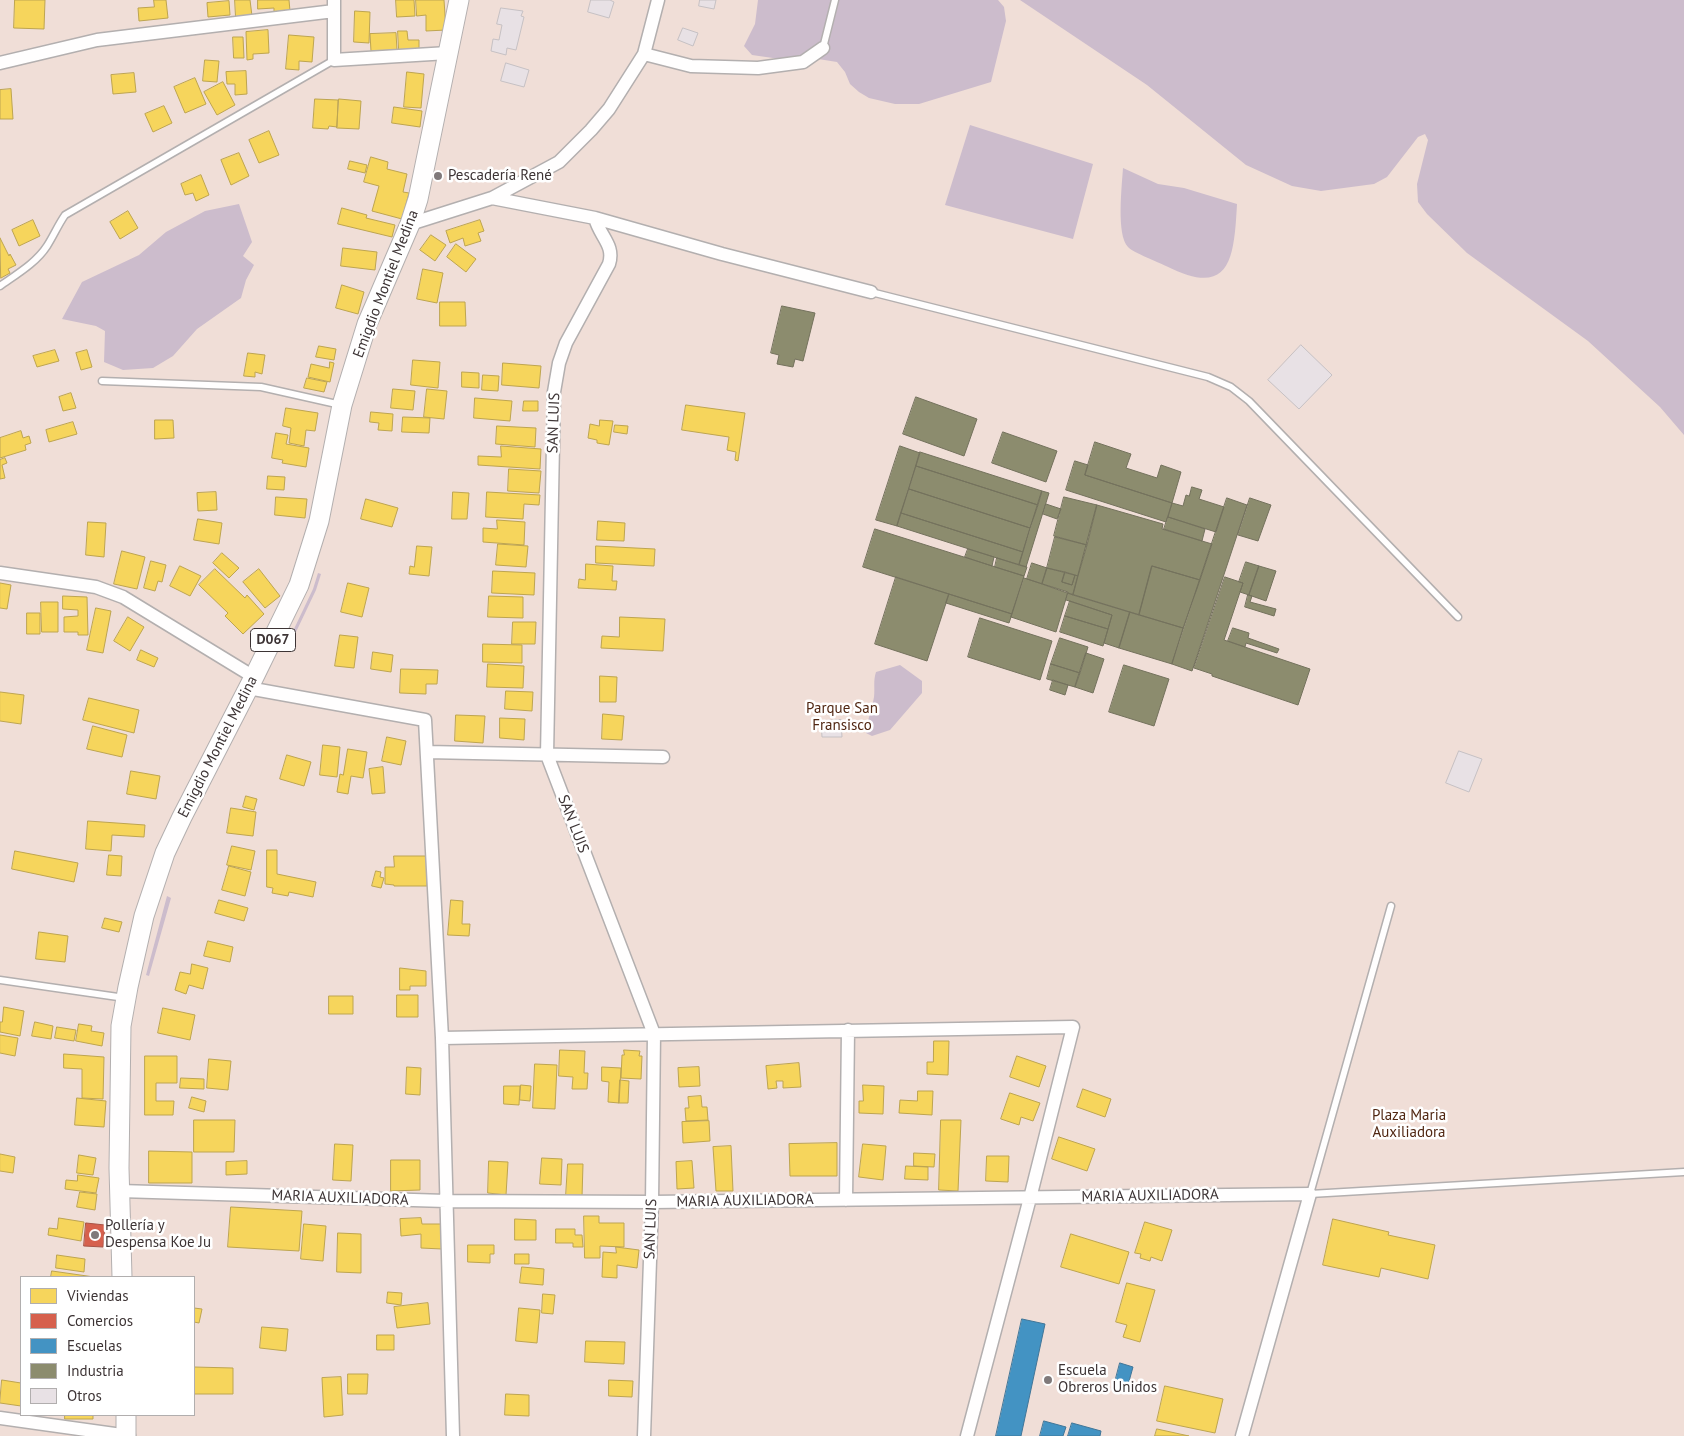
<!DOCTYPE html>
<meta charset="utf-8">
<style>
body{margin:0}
#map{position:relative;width:1684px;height:1436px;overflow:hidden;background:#fcfafa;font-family:"PT Sans",sans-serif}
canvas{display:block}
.legend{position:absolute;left:20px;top:1276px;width:175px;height:140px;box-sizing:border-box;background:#fff;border:1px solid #b1aeae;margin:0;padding:6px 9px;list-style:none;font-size:15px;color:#3d3435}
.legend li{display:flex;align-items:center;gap:10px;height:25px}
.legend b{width:25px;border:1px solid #b1aeae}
</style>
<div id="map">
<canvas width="1684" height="1436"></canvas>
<ul class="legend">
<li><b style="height:14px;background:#f6d55c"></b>Viviendas</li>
<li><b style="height:14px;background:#d6604d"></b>Comercios</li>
<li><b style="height:14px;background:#4393c3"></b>Escuelas</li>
<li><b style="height:14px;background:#8c8c6e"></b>Industria</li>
<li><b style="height:14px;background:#e8e1e5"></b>Otros</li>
</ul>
</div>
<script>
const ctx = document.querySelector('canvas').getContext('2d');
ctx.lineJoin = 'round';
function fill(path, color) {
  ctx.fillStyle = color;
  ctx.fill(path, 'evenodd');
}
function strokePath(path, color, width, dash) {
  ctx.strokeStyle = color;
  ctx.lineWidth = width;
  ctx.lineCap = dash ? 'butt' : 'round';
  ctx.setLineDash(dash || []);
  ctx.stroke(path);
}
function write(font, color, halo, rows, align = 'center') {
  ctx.font = font + ' "PT Sans",sans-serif';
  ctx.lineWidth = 5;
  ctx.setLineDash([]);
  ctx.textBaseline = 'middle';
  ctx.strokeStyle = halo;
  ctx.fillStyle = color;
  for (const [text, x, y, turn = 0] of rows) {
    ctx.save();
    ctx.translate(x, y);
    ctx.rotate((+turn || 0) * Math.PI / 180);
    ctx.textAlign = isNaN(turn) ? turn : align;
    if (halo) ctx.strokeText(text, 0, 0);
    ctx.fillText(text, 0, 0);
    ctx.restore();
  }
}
fill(new Path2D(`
 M0 0H1684V1436H0ZM21 1277H194V1415H21Z`), '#f0ded7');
fill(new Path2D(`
 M758 0H998L1004 7 1006 21 991 82 919 104H895L869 98 859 92 850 84 845 72 837 62 812 58 787 60 752 55 744 46 755 24Z
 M1020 0H1684V435L1660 407 1588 341 1467 253 1427 214 1418 202 1417 184 1428 140 1425 134 1418 137 1387 177 1374 184 1321 191 1292 186 1246 165 1147 85Z
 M970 125 1093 164 1073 239 945 205Z
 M1123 168 1158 184 1184 188 1237 204C1234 258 1231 299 1166 266 1158 262 1134 253 1128 247 1116 235 1122 185 1123 168Z
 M239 204 252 242 243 256 254 265 246 280 241 298 197 329 173 356 153 368 123 370 104 362 105 331 96 326 62 319 82 282 139 255 166 232 205 211Z
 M318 573 321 574 316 590 287 651 284 650 313 589Z
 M900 665 922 681V693L890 730 872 736 866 733C867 721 872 709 874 697 875 688 873 681 876 672Z
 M167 896 171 898 149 976 146 975Z`), '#ccbccc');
const homes = new Path2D(`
 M15 0H45L44 29 14 28Z
 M154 0H166L168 18 139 21 138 8 154 7Z
 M235 0H250L252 16 236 18Z
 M258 0H289L290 11 274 13V8L258 9Z
 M396 0H414L415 16 397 17Z
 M416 0H444L446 30 426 31V15L417 16Z
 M229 1 230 15 208 17 207 3Z
 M355 11 370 12 369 43 354 42Z
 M268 30 269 53 253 54V59L247 60 246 32Z
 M398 31H407L408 40H419V49L399 50Z
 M396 33 397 50 371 51 370 34Z
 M289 35 314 37 312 62 299 61V70L286 69Z
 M233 37H243L244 58H234Z
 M205 60 219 61 217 82 203 81Z
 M246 71 247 94 235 95V84H227L226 72Z
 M407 72 424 74 421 108 404 107Z
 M134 73 136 92 113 94 111 75Z
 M195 78 206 104 185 113 174 87Z
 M223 82 235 105 217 115 204 92Z
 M11 89 13 119H0V90Z
 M315 99 338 100 337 127 329 126 328 129 313 128Z
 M339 99 361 101 359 129 337 128Z
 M164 106 172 123 153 132 145 114Z
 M394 107 422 111 420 127 392 123Z
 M269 131 279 155 259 163 249 140Z
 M239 153 249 176 231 185 221 160Z
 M371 157 388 162 387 169 407 174 403 192 409 193 402 219 372 211 379 186 364 182Z
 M350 161 367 165 365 173 348 169Z
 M201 175 209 195 196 201 193 193 185 195 181 184Z
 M342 208 367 215 366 218 395 225 392 237 338 224Z
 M128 211 138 228 120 239 110 222Z
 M33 220 40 236 19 246 12 230Z
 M480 220 484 231 478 233 481 241 465 246 463 238 450 243 446 231Z
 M431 235 446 245 435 261 420 250Z
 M0 238 9 256 10 254 16 265 8 269 10 273 1 278Z
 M456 244 476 259 466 272 447 257Z
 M343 248 377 252 375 270 341 266Z
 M423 269 443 273 437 303 417 299Z
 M342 285 364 292 358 314 336 308Z
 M440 302H465L466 326H440Z
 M319 346 336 349 334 360 316 357Z
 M55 350 59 361 37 367 33 356Z
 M87 350 92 367 81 370 76 353Z
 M248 353 265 355 262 374 255 372V377L244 376Z
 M413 360 440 362 438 388 411 385Z
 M330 362 334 363 330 382 308 377 311 364 329 368Z
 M503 363 541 366 539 388 502 385Z
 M462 372 479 373V388L462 387Z
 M483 375 499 376 498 391 482 390Z
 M307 378 327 382 324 392 304 388Z
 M393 389 415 391 413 410 391 408Z
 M427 389 447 391 444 419 424 417Z
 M71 393 76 408 63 411 59 397Z
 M475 398 512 401 510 421 474 418Z
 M524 401H538V411H523Z
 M686 405 745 413 738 461 735 460 736 452 727 450 729 437 682 430Z
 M286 408 318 413 315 431 306 430 304 446 289 443 291 428 283 426Z
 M371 412 393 414 392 431 378 430 379 423 370 422Z
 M403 417 430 418 429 433 402 432Z
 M155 420H173L174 438 155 439Z
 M600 420 613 421 609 445 597 443V440L588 438 590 424 599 426Z
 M73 422 77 434 49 442 46 430Z
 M615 425 628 426 627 434 614 432Z
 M497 426 536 428 535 447 496 444Z
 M21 431 23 438 29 436 31 443 25 445 26 450 0 458V438Z
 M276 433 288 435 286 444 309 448 306 467 282 463 283 460 272 458Z
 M501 446 541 449 540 469 478 465V456L501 457Z
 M5 458 7 463 2 465 5 478 0 479V460Z
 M509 469 541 471 539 493 508 491Z
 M268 476 285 477 284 490 267 489Z
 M216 492 217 510 198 511 197 493Z
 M453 492 469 493 467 519H452Z
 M487 492 540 495 539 505 524 504 523 519 486 517Z
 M276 497 307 499 305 518 275 515Z
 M366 499 398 508 392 527 361 519Z
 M198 519 222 523 219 544 194 540Z
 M497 520 525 522 524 545 483 542V528L497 529Z
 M598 521 625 523 624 541 597 540Z
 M88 522 106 523 104 557 86 555Z
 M498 544 528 546 526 567 496 565Z
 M417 546 432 547 429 576 409 574 410 566 414 567Z
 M596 546 655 549 654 566 596 563Z
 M122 551 145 557 137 589 114 584Z
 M222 553 239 568 229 578 213 563Z
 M151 561 166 565 162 582 158 581 155 591 144 588Z
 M586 564 613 566 612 581H617L616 590 578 588 579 579 585 580Z
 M180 566 201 576 190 596 170 586Z
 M215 569 245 598 247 595 264 614 243 634 225 616 228 613 199 585Z
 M259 569 280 596 265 608 243 582Z
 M493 571 535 573 534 595 492 593Z
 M0 583 11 585 7 609 0 608Z
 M348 583 369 588 362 617 341 612Z
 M63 596 87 597 88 635H78V632H64V617L78 616V610L63 609Z
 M489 596 523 597V618L488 617Z
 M41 602H58V632H42Z
 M96 608 111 611 103 653 87 650Z
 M27 613H40V634H27Z
 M128 617 144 627 130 651 114 641Z
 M620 617 665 619 663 651 601 648 602 636 619 637Z
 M513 622H536L535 644H512Z
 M340 635 358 637 354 668 335 666Z
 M483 644 522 645V663L483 662Z
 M141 650 158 658 154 667 137 660Z
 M373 652 393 655 391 672 371 669Z
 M488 664 524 666 523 688 487 687Z
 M401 669 438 670 437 684H426V694L400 693Z
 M600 676 617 677 616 702H600Z
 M506 691 533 692 532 711 505 709Z
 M0 692 24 695 21 724 0 721Z
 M89 698 139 710 134 733 83 720Z
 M603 714 624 716 622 740 602 739Z
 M456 715 485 716 483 743 455 741Z
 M500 718 525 719 524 740 500 738Z
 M93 726 127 735 122 757 87 749Z
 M387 737 406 741 401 765 382 761Z
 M323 745 340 747 337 777 320 775Z
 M348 749 367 752 363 778 351 776 348 794 337 792 340 774 343 775Z
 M287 755 311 762 304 786 280 779Z
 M383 767 385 793 372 794 369 769Z
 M131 771 160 776 156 799 127 794Z
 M246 796 257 799 254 810 243 807Z
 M231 808 256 812 253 836 227 833Z
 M88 821 145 825 144 837 112 835 111 851 86 849Z
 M232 846 255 851 251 870 227 865Z
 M267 850H277V874L316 882 313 897 289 892 288 896 272 893 273 888 267 887Z
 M15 851 78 863 74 882 12 869Z
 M109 855 122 856 121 876 107 875Z
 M394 856H427V886H394V885L385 884V867H394Z
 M229 866 251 872 245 896 222 890Z
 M376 871 381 872 380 877 384 878 381 888 372 886Z
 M219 900 248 908 244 921 215 913Z
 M451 900 463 901 462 924H470L469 936 448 935Z
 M105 918 122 922 119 932 102 928Z
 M39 932 68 936 65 962 36 959Z
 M208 941 233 947 230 962 204 956Z
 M192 964 208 968 203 989 189 985 186 994 175 990 180 972 190 974Z
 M400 968 426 971V986H410V990H400Z
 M397 995H418V1017H397Z
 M329 996H353V1014H329Z
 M4 1007 24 1011 20 1036 0 1032V1022H2Z
 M163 1008 195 1015 190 1040 158 1033Z
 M35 1022 53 1026 51 1039 32 1036Z
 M79 1024 92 1026 91 1031 104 1033 102 1046 76 1041Z
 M57 1027 76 1030 74 1041 55 1038Z
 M0 1035 18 1038 15 1056 0 1053Z
 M934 1041H949L948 1075 927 1074V1062H933Z
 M560 1050 585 1051 584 1073H588L587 1089H572L573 1077 559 1076Z
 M624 1050 640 1051 639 1056H642L641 1079 621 1078 622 1055H624Z
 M64 1054 104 1057 103 1099 82 1098V1069L64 1068Z
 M145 1056H177V1083H156V1101H174L173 1115H145Z
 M1017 1056 1046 1066 1039 1087 1010 1077Z
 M209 1059 231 1061 228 1090 207 1088Z
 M799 1063 801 1087 783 1088V1081H776L777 1088 768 1089 766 1066Z
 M535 1064 557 1065 555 1109 533 1108Z
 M407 1067 421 1068 420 1095 406 1094Z
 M602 1067 621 1068 619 1103 608 1102 609 1082 602 1081Z
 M699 1067 700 1086 679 1087 678 1068Z
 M181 1078 204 1079V1089L180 1088Z
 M620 1080 629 1081 628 1103H619Z
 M521 1085 531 1086 530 1101 520 1100Z
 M863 1085 884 1086 883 1114 859 1113V1101H863Z
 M504 1086H520L519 1105 504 1104Z
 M1083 1089 1111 1099 1105 1117 1077 1107Z
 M918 1091H933L932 1115 899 1113 900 1100 917 1101Z
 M1010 1093 1040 1103 1033 1121 1021 1117 1019 1125 1001 1119Z
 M701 1096 702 1107H707L708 1120 686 1121 685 1108H689L688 1097Z
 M192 1097 206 1101 204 1112 189 1108Z
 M77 1098 106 1101 104 1127 75 1125Z
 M194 1120H235L234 1152H194Z
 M941 1120H961L958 1191 939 1190Z
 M709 1121 710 1141 683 1143 682 1122Z
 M1059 1137 1095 1149 1087 1171 1052 1159Z
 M837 1143V1176H790L789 1144Z
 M335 1144 353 1145 351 1181 333 1180Z
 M863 1144 886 1146 883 1180 859 1177Z
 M731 1146 733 1191H716L713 1147Z
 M149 1151 192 1152V1183H149Z
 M914 1153 935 1154 934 1167 914 1166Z
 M0 1154 15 1157 13 1173 0 1171Z
 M79 1155 96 1158 93 1175 77 1173Z
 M987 1156H1009L1008 1182 986 1181Z
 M542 1158 562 1159 561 1185 540 1184Z
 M391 1160H420V1190L391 1191Z
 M247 1161V1174L226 1175V1162Z
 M489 1161 508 1162 506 1195 488 1193Z
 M692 1161 694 1188 677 1189 676 1162Z
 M568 1164H583L582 1197 566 1196Z
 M906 1166 928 1167V1180L905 1179Z
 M78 1175 99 1178 96 1193 65 1189 66 1180 77 1181Z
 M80 1192 97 1194 95 1210 77 1207Z
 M231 1207 302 1211 299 1251 228 1247Z
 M584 1216H599V1223H624V1247L600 1246V1258H585Z
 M59 1218 84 1222 81 1241 48 1235 49 1228 57 1229Z
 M421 1218 422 1224H442V1249L421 1248V1234L401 1236 400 1219Z
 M515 1219 536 1220V1240H515Z
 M1333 1219 1389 1232 1388 1235 1435 1245 1428 1279 1381 1268 1379 1277 1323 1265Z
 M1145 1222 1172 1230 1162 1261 1151 1257 1150 1261 1140 1258 1141 1254 1135 1253Z
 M304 1224 326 1226 323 1261 301 1259Z
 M556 1229H575V1235H582L583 1247H573V1243H556Z
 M338 1233 361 1234V1273L337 1272Z
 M1071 1234 1129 1252 1119 1284 1061 1267Z
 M468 1245H494V1254H490V1263L468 1262Z
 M616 1247 639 1250 637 1268 617 1265V1278L602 1277 603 1252 616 1253Z
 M515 1254H529V1264H515Z
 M57 1255 85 1259 84 1272 56 1268Z
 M522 1267 544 1269 543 1285 520 1283Z
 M52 1271 94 1277H51Z
 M1127 1283 1155 1290 1140 1342 1123 1337 1127 1325 1116 1322Z
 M388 1292 402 1293 401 1305 387 1303Z
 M543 1294 555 1295 553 1314 542 1313Z
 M428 1303 430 1324 397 1328 394 1307Z
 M194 1308 202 1309 199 1323 194 1322Z
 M519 1308 540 1310 537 1343 516 1341Z
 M262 1327 288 1329 286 1351 260 1348Z
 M377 1335H394V1350H377Z
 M586 1341 625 1342 624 1364 585 1362Z
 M194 1367 233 1368V1394H194Z
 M348 1374H368L367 1394H348Z
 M341 1377 343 1415 324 1417 322 1378Z
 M2 1380 21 1383V1406L0 1403Z
 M609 1380 633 1381 632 1397 609 1396Z
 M1165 1386 1223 1399 1215 1433 1157 1421Z
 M506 1394 529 1395V1416L505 1415Z
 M65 1415H93V1419H65Z
 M1157 1429 1189 1436H1155Z`);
fill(homes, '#f6d55c');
strokePath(homes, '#bea550', 1);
const shops = new Path2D(`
 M86 1223 105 1225 103 1247 84 1246Z`);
fill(shops, '#d6604d');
strokePath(shops, '#a85346', 1);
const schools = new Path2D(`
 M1022 1319 1045 1324 1021 1436H996Z
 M1120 1363 1133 1367 1128 1385 1115 1382Z
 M1044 1421 1066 1427 1063 1436H1040Z
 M1072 1423 1101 1431 1100 1436H1068Z`);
fill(schools, '#4393c3');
strokePath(schools, '#417698', 1);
const industry = new Path2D(`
 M782 306 815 313 803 361 795 359 793 367 777 364 779 355 771 353Z
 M916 397 977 419 964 456 903 434Z
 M1003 432 1057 451 1046 482 992 463Z
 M1095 442 1131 454 1126 468 1157 478 1161 465 1181 472 1172 503 1085 475Z
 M900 446 920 453 897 526 876 520Z
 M920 452 1042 491 1038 505 916 466Z
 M1075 461 1088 465 1085 475 1172 503 1166 522 1066 490Z
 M916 466 1038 505 1030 528 909 489Z
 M1192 487 1202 490 1199 499 1224 507 1216 532 1168 517 1172 503 1183 506 1186 495 1189 496Z
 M909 489 1030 528 1023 552 901 513Z
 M1042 491 1049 493 1026 567 1019 565Z
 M1064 497 1097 505 1087 545 1054 536Z
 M1227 498 1247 505 1192 671 1172 664Z
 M1250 498 1271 505 1258 541 1238 535Z
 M1046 504 1061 509 1057 519 1043 514Z
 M1097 505 1163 524 1162 529 1212 544 1200 580 1152 566 1139 615 1073 595Z
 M901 513 1023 552 1019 565 897 526Z
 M1168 517 1205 529 1202 541 1164 529Z
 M875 529 1024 576 1012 614 863 567Z
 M1055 537 1087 545 1078 576 1047 568Z
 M968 549 994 557 992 566 965 557Z
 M997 558 1027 567 1024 576 995 567Z
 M1246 562 1259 566 1249 595 1240 592 1243 583 1239 582Z
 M1032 563 1047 568 1042 584 1027 579Z
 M1152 566 1200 580 1183 628 1139 615Z
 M1259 566 1276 571 1266 601 1249 595Z
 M1047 568 1065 572 1062 582 1072 585 1075 575 1078 576 1073 595 1042 584Z
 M1065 572 1075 575 1072 585 1062 582Z
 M896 577 949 594 927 661 875 644Z
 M1225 577 1243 583 1224 640 1310 669 1298 705 1212 676V674L1194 668Z
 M1024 578 1068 592 1056 632 1011 617Z
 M1068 593 1130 612 1119 648 1104 643 1112 615 1066 600Z
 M949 594 1012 614 1009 623 946 603Z
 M1248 595 1252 596 1250 602 1276 609 1274 616 1245 607Z
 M1070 601 1112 615 1108 629 1065 616Z
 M1130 612 1183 628 1172 664 1119 648Z
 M1065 616 1108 629 1103 646 1060 632Z
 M980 618 1052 641 1040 680 968 657Z
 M1233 628 1249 633 1248 638 1279 649 1277 653 1246 643 1245 647 1228 641Z
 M1060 638 1088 647 1080 673 1051 664Z
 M1086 653 1104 659 1093 693 1075 687Z
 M1051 664 1080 673 1075 687 1047 679Z
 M1124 665 1169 679 1154 726 1109 712Z
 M1053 680 1068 685 1065 695 1050 690Z`);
fill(industry, '#8c8c6e');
strokePath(industry, '#74725d', 1);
const building = new Path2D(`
 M591 0H610L614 2 609 18 588 12Z
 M700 0H716L714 9 699 6Z
 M501 8 523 11 521 16 524 17 516 50 507 48 506 55 491 51 493 39 499 40 502 25 497 24Z
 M683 28 698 33 693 46 678 40Z
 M506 63 529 70 524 87 501 81Z
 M1301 345 1332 375 1299 409 1268 380Z
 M841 720 842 737H822L821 721Z
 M1459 751 1482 759 1469 792 1446 783Z`);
fill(building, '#e8e1e5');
strokePath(building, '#c6c1c4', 1);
const lane = new Path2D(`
 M823 48 835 0
 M0 286C17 274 36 263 47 246 54 235 58 225 65 215L334 60
 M871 292 1208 377 1231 387 1249 401 1458 617
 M102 381 261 387 341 405
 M1391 906 1310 1194 1684 1172
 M0 980 125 998`);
const street = new Path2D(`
 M334 0V60L448 53
 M644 54 691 66 758 68 803 62 823 48
 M0 63 97 40 334 11
 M492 198 559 162 591 130 609 109 644 54 658 0
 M595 218C600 237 615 245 609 264L566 343 559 363 554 392 547 755 654 1034 652 1202 644 1436
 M410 224 492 198 595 218 722 254 871 292
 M0 573 96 587 123 597 254 677
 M248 688 425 720 442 1038 453 1436
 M427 752 663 757
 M442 1038 1073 1027 1030 1198 967 1436
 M120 1191 446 1201 652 1202 1310 1194 1242 1436
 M846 1200 848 1030
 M0 1418 129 1436`);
const primary = new Path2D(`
 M122 1277 119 1168 121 1026 128 987 144 916 165 853 182 817 254 677 299 585 319 521 342 405 367 324 410 224 418 199 459 0
 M126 1415V1436`);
strokePath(lane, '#b3afaf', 9);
strokePath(street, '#b3afaf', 15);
strokePath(primary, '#b3afaf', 21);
strokePath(lane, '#fffefe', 6);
strokePath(street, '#fffefe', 12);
strokePath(primary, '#fffefe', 19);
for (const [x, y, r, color] of [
 [438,176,5,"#80797a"],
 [95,1235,5,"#80797a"],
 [1048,1380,5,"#80797a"]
]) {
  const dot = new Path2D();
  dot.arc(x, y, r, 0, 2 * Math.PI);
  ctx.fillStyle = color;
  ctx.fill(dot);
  strokePath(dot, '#fff', 2);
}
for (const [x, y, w] of [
 [273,640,45]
]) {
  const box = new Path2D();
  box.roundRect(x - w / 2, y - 11.5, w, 23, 4);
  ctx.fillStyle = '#fff';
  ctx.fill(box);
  strokePath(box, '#3d3435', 1);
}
write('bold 14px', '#3d3435', null, [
 ["D067",273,640]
]);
write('15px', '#3d3435', '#fff', [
 ["Pescadería René",448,176],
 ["Pollería y",105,1226],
 ["Despensa Koe Ju",105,1243],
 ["Escuela",1058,1371],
 ["Obreros Unidos",1058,1388]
], 'left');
write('15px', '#3d3435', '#fff', [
 ["Emigdio Montiel Medina",386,284,-69],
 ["SAN LUIS",554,423,-88],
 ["Emigdio Montiel Medina",218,747,-63],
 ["SAN LUIS",573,824,69],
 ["MARIA AUXILIADORA",1150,1196,-1],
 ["MARIA AUXILIADORA",340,1198,2],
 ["MARIA AUXILIADORA",745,1201,-1],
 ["SAN LUIS",651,1229,-88]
]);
write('15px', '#502611', '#fff', [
 ["Parque San",842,709],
 ["Fransisco",842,726],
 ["Plaza Maria",1409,1116],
 ["Auxiliadora",1409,1133]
]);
</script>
